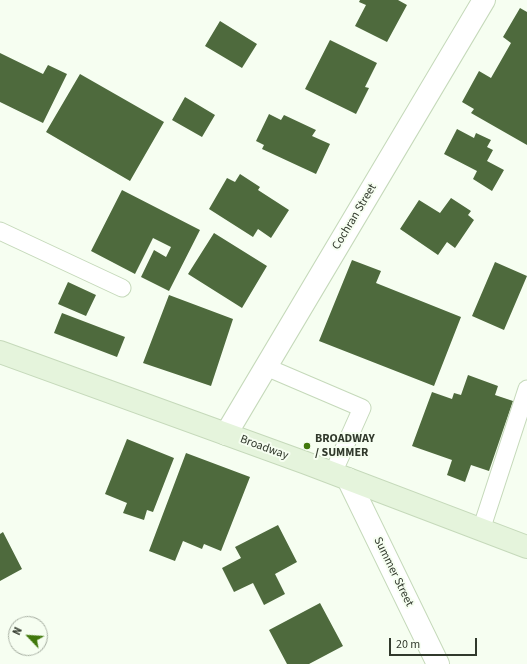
<!DOCTYPE html>
<style>
body{margin:0}
#map{position:relative;width:527px;height:664px;overflow:hidden;background:#f6fef1;font-family:"Source Sans 3",sans-serif}
canvas{display:block}
.north{position:absolute;left:8px;top:616px;width:40px;height:40px;box-sizing:border-box;background:#f6fef1;border:1px solid #a7afa2;border-radius:50%;rotate:295deg;font-size:11px;font-weight:700;line-height:16px;text-align:center;color:#31392c}
.north::after{content:'';display:block;margin:auto;width:14px;height:18px;background:#40780b;clip-path:polygon(50% 0,100% 100%,50% 72%,0 100%)}
.scale{position:absolute;left:389px;top:638px;width:88px;height:18px;box-sizing:border-box;border:2px solid #31392c;border-top:0;padding-left:5px;font-size:12px;line-height:14px;white-space:nowrap;color:#31392c;-webkit-text-stroke:3px #f6fef1;paint-order:stroke}
</style>
<div id="map">
<canvas width="527" height="664"></canvas>
<div class="north">N</div>
<div class="scale">20 m</div>
</div>
<script>
const ctx = document.querySelector('canvas').getContext('2d');
ctx.lineJoin = 'round';
function fill(path, color) {
  ctx.fillStyle = color;
  ctx.fill(path, 'evenodd');
}
function strokePath(path, color, width, dash) {
  ctx.strokeStyle = color;
  ctx.lineWidth = width;
  ctx.lineCap = dash ? 'butt' : 'round';
  ctx.setLineDash(dash || []);
  ctx.stroke(path);
}
function write(font, color, halo, rows, align = 'center') {
  ctx.font = font + ' "Source Sans 3",sans-serif';
  ctx.lineWidth = 4;
  ctx.setLineDash([]);
  ctx.textBaseline = 'middle';
  ctx.strokeStyle = halo;
  ctx.fillStyle = color;
  for (const [text, x, y, turn = 0] of rows) {
    ctx.save();
    ctx.translate(x, y);
    ctx.rotate((+turn || 0) * Math.PI / 180);
    ctx.textAlign = isNaN(turn) ? turn : align;
    if (halo) ctx.strokeText(text, 0, 0);
    ctx.fillText(text, 0, 0);
    ctx.restore();
  }
}
fill(new Path2D(`
 M360 0H398L407 5 387 42 355 26 366 5 359 2Z
 M520 8 527 12V145L471 113 474 109 462 102 479 71 491 78 511 43 503 37Z
 M220 21 257 44 242 68 205 46Z
 M330 40 377 63 365 87 369 88 356 114 305 89Z
 M0 53 43 74 48 65 67 74 43 123 0 102Z
 M80 74 164 122 130 181 46 132Z
 M185 97 215 115 202 137 172 120Z
 M269 114 281 120 284 115 316 130 312 136 330 144 316 174 262 149 264 145 256 141Z
 M457 129 474 138 476 133 491 140 487 147 493 150 487 161 504 170 492 191 473 179 477 171 444 154Z
 M240 174 260 187 258 190 289 210 271 238 258 229 253 237 209 209 227 178 235 182Z
 M122 190 200 230 169 291 141 277 154 250 166 257 171 247 153 238 135 274 91 251Z
 M451 198 471 211 468 215 474 220 455 248 447 242 438 255 400 229 419 200 440 213Z
 M214 233 267 266 242 308 188 274Z
 M352 260 381 271 376 283 461 317 434 386 319 341Z
 M495 262 527 276 504 330 472 316Z
 M68 282 96 295 86 316 58 304Z
 M169 295 233 319 211 386 143 363Z
 M62 313 125 337 117 357 54 333Z
 M468 375 498 386 495 395 513 401 489 471 471 465 465 482 447 475 452 460 412 446 432 392 452 399 454 393 461 395Z
 M127 439 174 458 153 512 147 510 144 520 123 513 127 503 105 494Z
 M186 453 250 477 221 551 204 544 202 549 183 541 175 561 149 551Z
 M278 525 297 562 275 574 285 594 264 605 253 583 234 592 222 568 241 558 235 547Z
 M3 532 22 569 0 581V534Z
 M320 603 343 646 309 664H287L269 630Z`), '#4e6a3d');
const lane = new Path2D(`
 M0 231 122 288
 M266 367 362 408 333 473
 M481 530 527 389`);
const street = new Path2D(`
 M226 434 484 0
 M348 479 438 664`);
const secondary = new Path2D(`
 M0 352 306 463 527 547`);
strokePath(lane, '#c5d9ba', 19);
strokePath(street, '#c5d9ba', 24);
strokePath(secondary, '#c5d9ba', 24);
strokePath(lane, '#fff', 17);
strokePath(street, '#fff', 22);
strokePath(secondary, '#e5f4dc', 22);
for (const [x, y, r, color] of [
 [307,446,4,"#40780b"]
]) {
  const dot = new Path2D();
  dot.arc(x, y, r, 0, 2 * Math.PI);
  ctx.fillStyle = color;
  ctx.fill(dot);
  strokePath(dot, '#f6fef1', 1.5);
}
write('12px', '#31392c', '#f6fef1', [
 ["Cochran Street",355,217,-59],
 ["Broadway",264,448,20],
 ["Summer Street",393,572,64]
]);
write('bold 12px', '#31392c', '#f6fef1', [
 ["BROADWAY",315,439],
 ["/ SUMMER",315,453]
], 'left');
</script>
